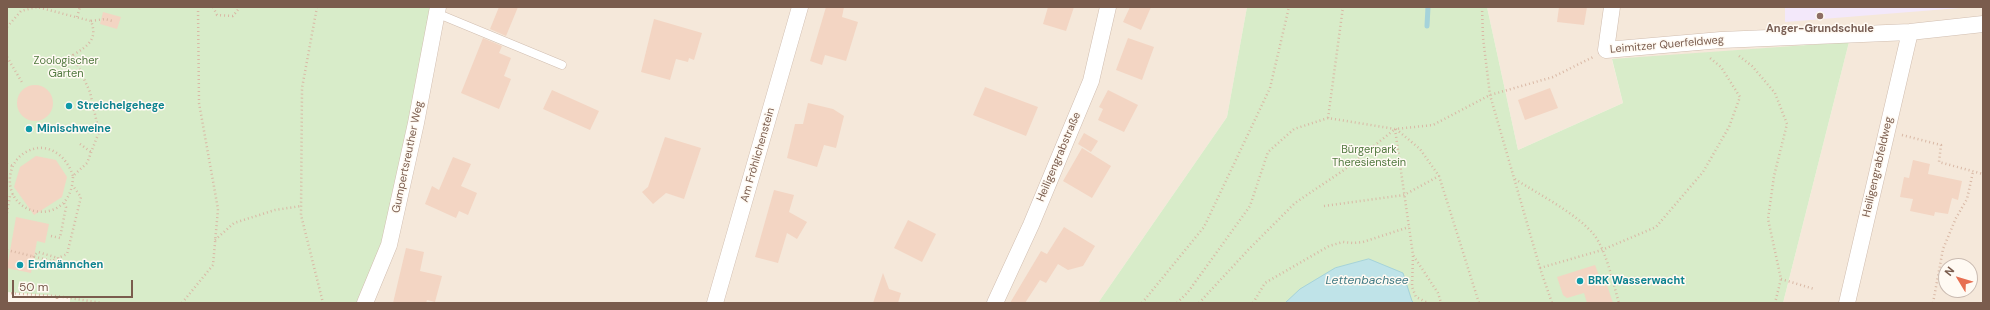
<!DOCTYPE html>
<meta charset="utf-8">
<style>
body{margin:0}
#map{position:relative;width:1990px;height:310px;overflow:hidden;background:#fdf6ec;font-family:"DM Sans",sans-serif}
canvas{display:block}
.frame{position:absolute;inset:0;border:8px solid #7a5c4d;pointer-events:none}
.north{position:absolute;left:1938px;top:258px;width:40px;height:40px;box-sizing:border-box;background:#fffaf3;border:1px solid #cabbb1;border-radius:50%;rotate:308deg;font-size:11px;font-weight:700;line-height:16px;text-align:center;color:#7a5c4d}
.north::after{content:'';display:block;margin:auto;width:14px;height:18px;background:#e76f51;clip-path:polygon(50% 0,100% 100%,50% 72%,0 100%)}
.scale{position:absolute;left:12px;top:280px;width:121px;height:18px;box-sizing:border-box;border:2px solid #7a5c4d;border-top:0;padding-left:5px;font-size:12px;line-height:14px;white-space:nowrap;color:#7a5c4d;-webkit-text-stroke:3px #fffaf3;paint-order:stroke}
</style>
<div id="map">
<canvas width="1990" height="310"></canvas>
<div class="frame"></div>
<div class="north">N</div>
<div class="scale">50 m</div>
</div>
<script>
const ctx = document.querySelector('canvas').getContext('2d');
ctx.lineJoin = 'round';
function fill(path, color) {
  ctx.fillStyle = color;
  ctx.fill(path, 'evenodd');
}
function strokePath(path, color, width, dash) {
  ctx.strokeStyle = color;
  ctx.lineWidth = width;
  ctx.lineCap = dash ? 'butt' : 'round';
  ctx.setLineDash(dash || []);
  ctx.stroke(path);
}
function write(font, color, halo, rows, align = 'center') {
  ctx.font = font + ' "DM Sans",sans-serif';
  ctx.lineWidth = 3;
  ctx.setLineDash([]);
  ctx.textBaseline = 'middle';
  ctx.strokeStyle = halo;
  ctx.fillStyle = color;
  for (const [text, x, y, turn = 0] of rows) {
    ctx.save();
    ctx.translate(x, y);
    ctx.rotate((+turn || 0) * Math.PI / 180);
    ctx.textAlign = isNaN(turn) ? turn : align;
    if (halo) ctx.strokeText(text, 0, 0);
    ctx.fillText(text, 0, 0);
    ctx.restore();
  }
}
fill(new Path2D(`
 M438 7H1247L1227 117 1098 303H365Z
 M1487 7H1983V303H1783L1849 42 1612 60 1623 103 1518 150ZM1946 266H1970V290H1946Z`), '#f5e8da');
fill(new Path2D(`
 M1785 7H1972L1785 22Z`), '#f3e8fa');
fill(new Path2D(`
 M7 7H438L416 123 365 303H70V297L7 292Z
 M1247 7H1487L1518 150 1623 103 1612 59 1849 42 1783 303H1098L1227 117Z`), '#d8ecc9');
const water = new Path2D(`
 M1369 259 1403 273 1412 301 1414 303H1285L1300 289 1335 268Z`);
fill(water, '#bfe3e8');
strokePath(water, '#a5d3da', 1);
strokePath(new Path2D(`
 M1427 26 1428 7`), '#a5d3da', 5);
fill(new Path2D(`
 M499 7H518L506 36 490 29Z
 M826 7H844L842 17 858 22 846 61 825 55 822 65 810 61Z
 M1048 7H1074L1066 31 1043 24Z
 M1130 7H1151L1141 30 1123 22Z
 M1559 7H1587L1584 25 1557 22Z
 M103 12 121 17 117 29 100 24Z
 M654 19 702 33 694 60 689 58 688 62 676 59 670 80 641 72Z
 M483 38 502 46 499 53 511 58 504 76 511 79 499 109 461 93Z
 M1128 38 1154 47 1142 80 1116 70Z
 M17 103a18 18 0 1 1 36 0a18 18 0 1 1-36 0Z
 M985 87 1038 107 1026 136 973 115Z
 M1550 88 1558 108 1525 120 1518 100Z
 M552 90 599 111 590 130 543 109Z
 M1108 90 1138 105 1124 132 1098 120 1103 109 1099 107Z
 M808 103 833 109 844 116 836 148 824 145 817 167 787 158 795 124H803Z
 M1084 133 1098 141 1091 152 1078 144Z
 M665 137 701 148 684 199 666 193 653 204 642 192 648 187Z
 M1082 148 1111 166 1092 198 1063 181Z
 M36 156 56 160 67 177 62 197 34 215 14 187 20 167Z
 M453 157 471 164 461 186 477 193 468 215 459 211 456 218 425 204 432 186 439 190Z
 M1913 160 1930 164 1928 174 1962 181 1958 200 1952 198 1948 214 1935 212 1934 216 1910 211 1913 199 1900 197 1904 177 1909 178Z
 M774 190 794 195 789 212 807 222 797 239 787 233 778 263 755 257Z
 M16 217 49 224 45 243 37 241 31 273 7 268Z
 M908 220 936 234 922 262 894 248Z
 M1064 227 1095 246 1083 266 1068 270 1058 264 1046 283 1040 280 1025 303H1010L1041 251 1047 254Z
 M406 248 424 252 420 271 442 276 435 302 427 300 426 303H393Z
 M1595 265 1603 286 1607 285 1613 303H1587L1584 293 1567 298 1563 295 1557 277Z
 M883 273 889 289 901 293 898 303H873Z`), '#f3d5c3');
const service = new Path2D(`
 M436 13 562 65`);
const minor = new Path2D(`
 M1612 7 1606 50 1721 40 1910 32 1983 24
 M365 303 389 245 416 123 438 7
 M715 303 800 7
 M995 303 1031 225 1091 81 1108 7
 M1847 303 1910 32`);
strokePath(service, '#d1beb0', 9);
strokePath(minor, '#d1beb0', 17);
strokePath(new Path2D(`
 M213 7 217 15 233 16 240 7
 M317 7 302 88 301 215 323 303
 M1482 7 1483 38 1490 95 1540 268 1552 303
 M77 17 80 7
 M91 21 105 19 113 21
 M7 27 21 11 37 7 91 21C98 39 88 46 73 55L90 92 99 132 87 163 73 176C72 228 6 219 10 177 11 166 17 157 26 152 47 140 67 156 73 176
 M1739 56 1752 66 1775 93 1787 124 1774 176 1768 219 1781 279 1775 303
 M7 57 23 84
 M1328 118 1343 7
 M1395 129 1413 255 1438 293 1441 303
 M1396 129 1420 149 1439 176 1479 303
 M1902 135 1941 145 1939 162 1983 174
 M80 144 91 152
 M7 164 13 166
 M1515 179C1538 194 1578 214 1595 236 1607 253 1613 283 1619 303
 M1324 206 1404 195 1439 176
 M7 213 10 196 13 194
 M51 236 60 238 66 207 64 203
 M215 240 234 223 275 210 301 206
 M7 250 52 261 67 254 81 197 73 186
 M1413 256 1412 287 1416 297 1428 303
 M33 257 38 252 61 259
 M1540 268 1602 250 1656 227 1703 172 1729 127 1740 97 1721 67 1710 58
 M1781 279 1814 289
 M7 293 57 296 102 303
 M57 303V296
 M182 303 213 265 218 209 199 103 198 7
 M1142 303 1204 227 1270 88 1289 7
 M1177 303 1188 292 1250 206 1268 152 1294 129 1328 118 1395 129 1433 125 1490 95 1553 77 1593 57
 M1199 303 1249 249 1295 203 1344 170 1395 129
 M1253 303 1265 283 1329 246 1343 242 1353 243 1363 242 1409 227
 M1933 303 1943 249 1956 218 1967 199 1973 172`), '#d9b8a5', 2.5, [1, 3]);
strokePath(service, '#fff', 8);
strokePath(minor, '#fff', 16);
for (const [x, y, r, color] of [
 [1820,16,4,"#8d6e63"],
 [69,106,4,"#0f9aa8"],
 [29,129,4,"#0f9aa8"],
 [20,265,4,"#0f9aa8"],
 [1580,281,4,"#0f9aa8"]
]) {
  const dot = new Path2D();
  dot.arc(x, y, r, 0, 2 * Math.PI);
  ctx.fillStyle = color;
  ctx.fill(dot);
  strokePath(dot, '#fffaf3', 1.5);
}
write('bold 11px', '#785e54', '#fffaf3', [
 ["Anger-Grundschule",1820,29]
]);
write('11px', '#7a5c4d', '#fffaf3', [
 ["Leimitzer Querfeldweg",1667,45,-5],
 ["Am Fröhlichenstein",758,155,-74],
 ["Gumpertsreuther Weg",408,157,-78],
 ["Heiligengrabstraße",1059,157,-67],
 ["Heiligengrabfeldweg",1878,167,-77]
]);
write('11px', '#537a41', '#fffaf3', [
 ["Zoologischer",66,61],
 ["Garten",66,74],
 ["Bürgerpark",1369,150],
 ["Theresienstein",1369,163]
]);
write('bold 11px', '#0d838f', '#fffaf3', [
 ["Streichelgehege",77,106],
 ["Minischweine",37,129],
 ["Erdmännchen",28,265],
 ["BRK Wasserwacht",1588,281]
], 'left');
write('italic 12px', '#437c86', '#fffaf3', [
 ["Lettenbachsee",1367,281]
]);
</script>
